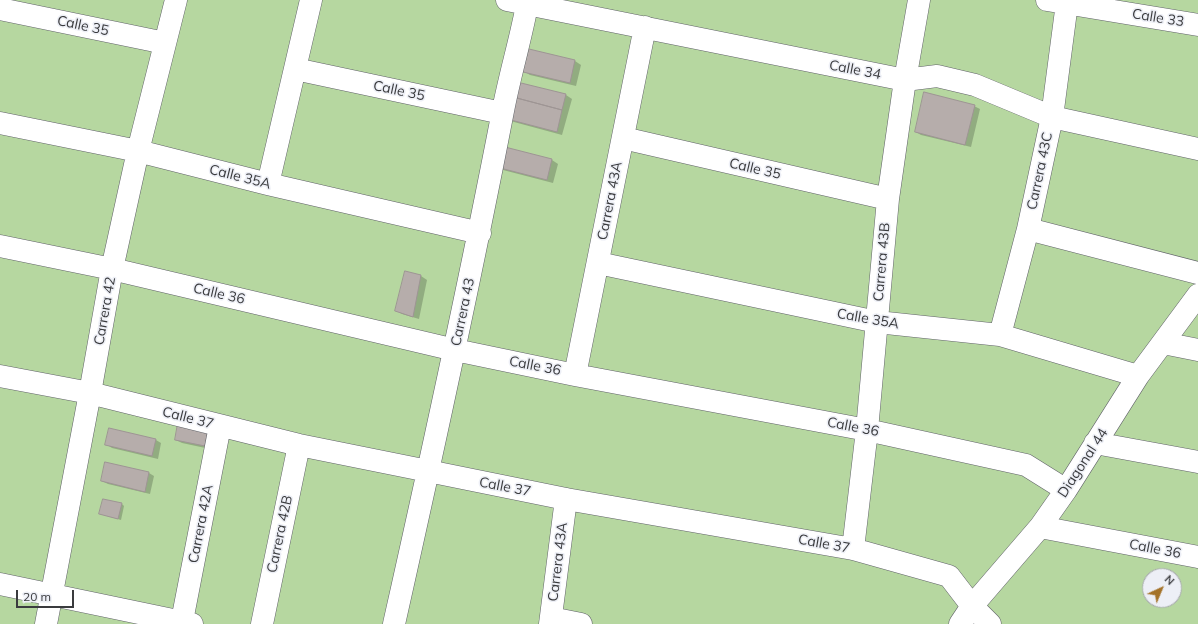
<!DOCTYPE html>
<style>
body{margin:0}
#map{position:relative;width:1198px;height:624px;overflow:hidden;background:#e0e1e9;font-family:Mulish,sans-serif}
canvas{display:block}
.north{position:absolute;left:1142px;top:568px;width:40px;height:40px;box-sizing:border-box;background:#edeff6;border:1px solid #a5a7ac;border-radius:50%;rotate:44deg;font-size:11px;font-weight:700;line-height:16px;text-align:center;color:#3a3b3e}
.north::after{content:'';display:block;margin:auto;width:14px;height:18px;background:#a47228;clip-path:polygon(50% 0,100% 100%,50% 72%,0 100%)}
.scale{position:absolute;left:16px;top:590px;width:58px;height:18px;box-sizing:border-box;border:2px solid #3a3b3e;border-top:0;padding-left:5px;font-size:12px;line-height:14px;white-space:nowrap;color:#3a3b3e;-webkit-text-stroke:3px #edeff6;paint-order:stroke}
</style>
<div id="map">
<canvas width="1198" height="624"></canvas>
<div class="north">N</div>
<div class="scale">20 m</div>
</div>
<script>
const ctx = document.querySelector('canvas').getContext('2d');
ctx.lineJoin = 'round';
function fill(path, color) {
  ctx.fillStyle = color;
  ctx.fill(path, 'evenodd');
}
function strokePath(path, color, width, dash) {
  ctx.strokeStyle = color;
  ctx.lineWidth = width;
  ctx.lineCap = dash ? 'butt' : 'round';
  ctx.setLineDash(dash || []);
  ctx.stroke(path);
}
function write(font, color, halo, rows, align = 'center') {
  ctx.font = font + ' Mulish,sans-serif';
  ctx.lineWidth = 3;
  ctx.setLineDash([]);
  ctx.textBaseline = 'middle';
  ctx.strokeStyle = halo;
  ctx.fillStyle = color;
  for (const [text, x, y, turn = 0] of rows) {
    ctx.save();
    ctx.translate(x, y);
    ctx.rotate((+turn || 0) * Math.PI / 180);
    ctx.textAlign = isNaN(turn) ? turn : align;
    if (halo) ctx.strokeText(text, 0, 0);
    ctx.fillText(text, 0, 0);
    ctx.restore();
  }
}
fill(new Path2D(`
 M0 0H1198V624H0ZM1150 576H1174V600H1150Z`), '#b6d7a0');
fill(new Path2D(`
 M529 51 575 61 581 65 576 86 530 75 525 72Z
 M517 83 566 95 572 99 562 135 514 122 508 119Z
 M974 106 980 109 971 147 921 135 916 132Z
 M502 147 552 160 558 164 553 183 503 170 497 167Z
 M406 272 421 276 427 280 419 319 402 314 397 311Z
 M207 429 210 449 182 443 176 440Z
 M156 440 161 443 158 459 112 448 106 444Z
 M149 473 154 476 150 494 108 484 102 481Z
 M122 504 124 506 121 520 100 514Z`), '#0003');
const building = new Path2D(`
 M529 49 575 60 570 83 523 72Z
 M517 82 566 94 562 110 513 97Z
 M924 92 975 105 965 145 915 132Z
 M513 97 562 110 557 132 507 119Z
 M501 146 552 159 547 180 496 167Z
 M405 271 421 275 413 317 395 311Z
 M178 423 208 428 205 446 175 440Z
 M109 428 156 439 152 456 105 445Z
 M105 462 149 472 145 492 101 481Z
 M103 499 122 503 118 519 99 514Z`);
fill(building, '#b6adab');
strokePath(building, '#9e9594', 1);
const minor = new Path2D(`
 M507 0 905 80 937 76 975 85 1052 117 1198 149
 M1047 0 1198 25
 M0 9 165 43
 M295 69 502 113
 M0 123 138 151 268 184 480 233
 M623 138 888 199
 M268 184 311 0
 M1028 229 1198 273
 M0 246 112 269 455 350 575 375 867 430 1026 465 1066 490
 M598 263 877 322 1000 335 1138 376
 M1000 335 1028 229 1052 117 1067 3
 M1163 343 1198 350
 M575 375 645 27
 M0 376 90 393 299 445 428 471 566 499 853 549 949 576 972 606 990 624
 M1095 443 1198 462
 M1040 527 1198 557
 M853 549 867 430 888 199 905 80 919 0
 M0 584 192 624
 M551 618 581 624
 M182 621 220 426
 M46 624 90 393 112 269 138 151 176 0
 M262 624 299 445
 M394 624C432 455 469 286 502 116 509 77 521 39 528 0
 M550 624 566 499
 M960 624 972 606 1040 527 1066 490 1138 376 1198 295`);
strokePath(minor, '#616369', 23);
strokePath(minor, '#fff', 22);
write('14px', '#3a3b3e', '#edeff6', [
 ["Calle 33",1158,18,9],
 ["Calle 35",83,26,12],
 ["Calle 34",855,70,11],
 ["Calle 35",399,91,12],
 ["Calle 35",755,169,13],
 ["Carrera 43C",1040,171,-78],
 ["Calle 35A",240,177,14],
 ["Carrera 43A",610,201,-79],
 ["Carrera 43B",882,262,-85],
 ["Calle 36",219,294,13],
 ["Carrera 42",105,311,-80],
 ["Carrera 43",463,312,-78],
 ["Calle 35A",868,319,10],
 ["Calle 36",535,366,11],
 ["Calle 37",188,418,14],
 ["Calle 36",853,427,11],
 ["Diagonal 44",1083,463,-57],
 ["Calle 37",505,487,11],
 ["Carrera 42A",201,524,-79],
 ["Carrera 42B",280,534,-78],
 ["Calle 37",824,544,10],
 ["Calle 36",1155,549,11],
 ["Carrera 43A",558,562,-83]
]);
</script>
